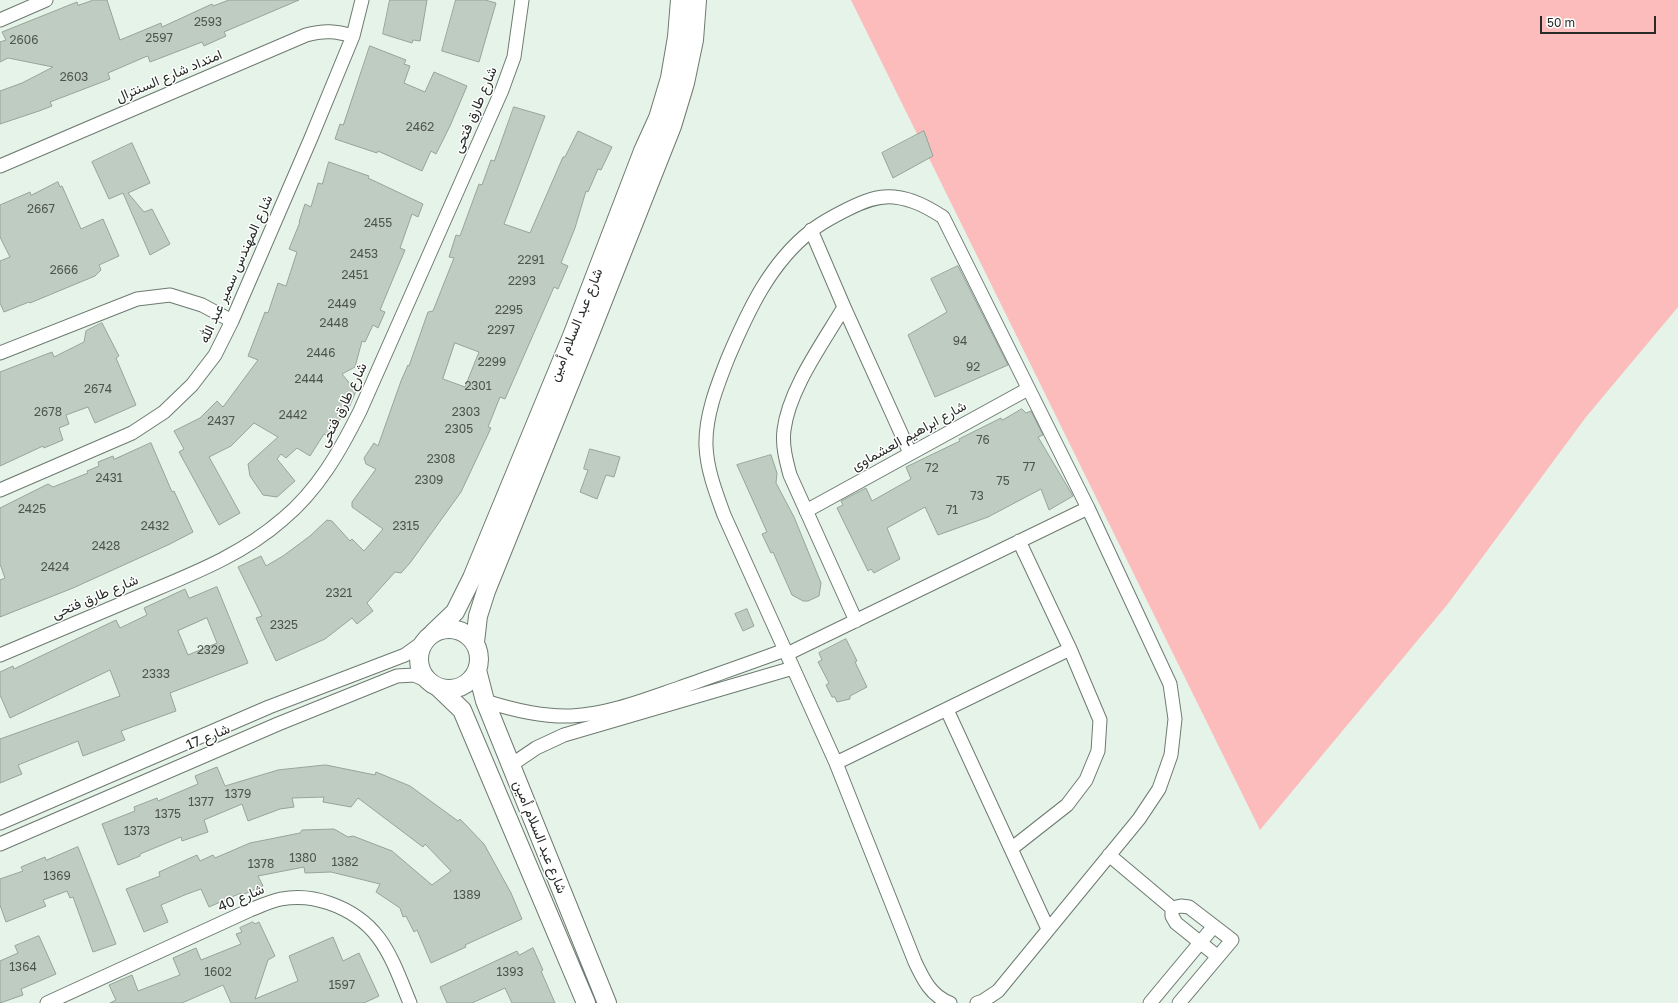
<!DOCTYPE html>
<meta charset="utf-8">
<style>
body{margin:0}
#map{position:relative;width:1678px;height:1003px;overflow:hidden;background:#e5f3e8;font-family:"Golos Text",sans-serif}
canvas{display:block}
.scale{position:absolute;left:1540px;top:16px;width:116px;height:18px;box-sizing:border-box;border:2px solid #272c28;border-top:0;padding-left:5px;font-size:12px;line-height:14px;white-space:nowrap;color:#272c28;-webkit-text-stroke:3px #fff;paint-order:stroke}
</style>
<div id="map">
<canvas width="1678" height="1003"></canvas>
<div class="scale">50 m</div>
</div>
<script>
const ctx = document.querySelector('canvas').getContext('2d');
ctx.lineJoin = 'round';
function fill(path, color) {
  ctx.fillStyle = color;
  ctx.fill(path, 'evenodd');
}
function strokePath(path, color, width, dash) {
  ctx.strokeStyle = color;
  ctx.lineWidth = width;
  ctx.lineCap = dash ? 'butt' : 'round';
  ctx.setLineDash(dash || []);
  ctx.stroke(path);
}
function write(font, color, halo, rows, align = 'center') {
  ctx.font = font + ' "Golos Text",Vazirmatn,sans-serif';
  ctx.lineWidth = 3;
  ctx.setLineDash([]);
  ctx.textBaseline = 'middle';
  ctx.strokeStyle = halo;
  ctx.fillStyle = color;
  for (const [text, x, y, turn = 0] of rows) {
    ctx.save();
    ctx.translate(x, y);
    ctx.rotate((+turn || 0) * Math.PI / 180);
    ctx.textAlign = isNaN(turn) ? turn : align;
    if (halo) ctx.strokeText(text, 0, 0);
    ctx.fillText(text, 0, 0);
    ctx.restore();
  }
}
fill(new Path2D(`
 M851 0H1678V307L1586 417 1447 605 1260 830Z`), '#fbbcbb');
const building = new Path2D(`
 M94 0H107L120 40 161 23 162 27 212 4 213 6 229 0H299L224 32 226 36 204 46 202 42 150 62 148 56 145 57 108 73 110 79 50 102 52 106 39 111 0 124V91L22 83 53 67 8 58 0 62V42L6 40 2 32 77 2 78 5Z
 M390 0H427L420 41 413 40 412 43 383 34Z
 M456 0H485L496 3 479 62 442 51Z
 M370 46 406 60 404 64 410 66 404 83 425 92 434 72 467 86 450 126 436 154 431 151 422 171 378 151 377 153 335 139 340 124 343 125Z
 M514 107 545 116 504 224 530 233 563 157H565L578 131 612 147 601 170 598 169 588 192 586 191 575 228 561 263 568 266 558 289 554 287 505 399 500 397 488 427 491 428 461 492 410 563 401 573 395 572 367 603 373 611 357 624 352 618 325 639 276 661 256 618 262 616 238 567 261 556 266 566 283 556 310 536 327 520 332 521 350 541 352 539 364 551 383 529 352 507V502L376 469 366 464 364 458 374 443 378 446 401 381 408 365 409 366 428 312 433 311 454 258 449 257 456 235 460 236 479 184 482 185 491 160 494 161ZM455 343 479 352 465 387 443 379Z
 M924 131 933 156 893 178 882 153Z
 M132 143 150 183 128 193 144 212 152 209 170 244 150 255 123 193 109 199 92 162Z
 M329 162 369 176 368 178 423 204 418 217 412 214 400 248 405 250 380 310 385 312 378 328 373 325 365 342 362 341 355 367 342 374 356 391 348 410H346L329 437 324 434 310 456 297 448 286 458 281 454 277 459 295 481 277 497 263 495 250 476 248 464 278 437 254 423 231 446 209 457 240 513 219 525 179 452 184 449 174 431 200 418 217 401 223 407 258 360 248 356 265 312 268 313 278 283 286 286 297 252 289 249 300 222H299L305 204 311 207 318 183 322 184Z
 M58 182 60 187 62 186 81 229 103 219 119 256 99 265 101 270 95 276 30 303 29 302 4 312 0 303V261L10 257 0 237V205L30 192 31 195Z
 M958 266 1008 365 935 397 908 335 947 312 931 279Z
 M102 323 119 356 116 358 136 405 95 423 88 407 66 415 69 424 59 428 63 440 44 448 43 446 0 466V372L52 352 54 357 84 342 86 331Z
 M1022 409 1026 413 1031 411 1043 435 1038 437 1073 496 1049 510 1041 489 988 517 938 535 925 507 887 528 900 559 874 573 871 569 868 571 837 508 843 505 841 501 866 488 872 501 911 479 906 467 960 441 959 439 1001 418 1002 420Z
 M151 443 172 492 174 491 193 532 170 544 73 588 0 617V580L5 578 0 564V508L48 484 53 487 88 473 87 471 99 466 98 462 113 456 114 459Z
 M590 449 620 457 614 477 606 475 597 499 580 492 588 470 584 469Z
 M771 455 777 473 776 483 794 517 821 583 819 596 808 601H803L792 595 773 552 771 553 762 534 767 532 737 465Z
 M217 587 248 663 170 693 176 711 121 731 125 740 83 756 78 741 18 765 22 774 0 783V739L120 696 110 670 10 718 0 695V672L13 666 14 669 116 620 120 628 147 615 144 608 185 589 189 598ZM207 618 217 643 188 655 178 631Z
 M747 609 754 626 743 631 735 614Z
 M846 639 857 661 855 662 867 687 850 696V699L837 702 835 697H832L826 685 829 683 818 662 822 660 819 653Z
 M326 765 375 775 376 772 410 786 458 821 460 819 484 844 511 893 522 919 465 945 466 947 431 963 417 930 414 932 406 916 403 917 400 908 376 892 380 884 331 872 305 873 304 867 258 876 263 886 242 895 241 893 209 907 201 889 187 894 161 905 168 922 144 932 126 889 160 876 159 872 197 855 200 861 213 855 215 858 250 843 300 833 302 830 334 829 348 837 353 836 392 851 432 885 451 871 425 844 423 847 358 798 351 807 323 802 324 797 292 798 294 807 280 809 248 821 242 804 204 820 208 832 182 841 181 837 140 854V856L118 865 102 824 135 811 134 807 157 798 158 801 198 784 195 776 217 767 225 786 278 770Z
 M78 847 116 944 93 952 73 897 70 898 67 891 43 900 46 906 6 922 0 905V879L23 871 21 867 45 857 46 860Z
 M253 922 255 924 259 922 275 956 268 960 255 999 298 981 289 956 333 937 343 961 359 953 379 996 364 1003H231L223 985 182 1003H110L116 1000 109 985 132 975 138 991 180 975 173 958 196 948 201 960 241 944 236 934 242 932 240 928Z
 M39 936 56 974 21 989 23 995 0 1003V961L18 953 15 946Z
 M533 948 543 970 541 971 555 1003H512L505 988 472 1003H447L440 987 517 951 519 955Z`);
fill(building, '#beccc1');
strokePath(building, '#96a499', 1);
const street = new Path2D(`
 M0 20 46 0
 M0 166 306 35C324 30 336 31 353 36
 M811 230 844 307 910 453
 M844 307C823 343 789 389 784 430 782 445 786 460 790 475L856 621
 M0 353 137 299 170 295 202 305 232 321
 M0 490 132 433 164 412 192 385 215 355 232 321 311 138 353 36 362 0
 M806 511 1028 389
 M787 654 1088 508
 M0 655C47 635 95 615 142 595 192 574 242 555 283 519 318 490 340 451 360 411L502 90 514 57 522 0
 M485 701C513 710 541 717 571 716 609 714 644 700 679 688 715 675 750 663 785 650
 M947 710 1048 929
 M836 763 1070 649
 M511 765 536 748 564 735 793 668
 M0 823 269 707 405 655 423 642
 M0 844 278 724 397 676 414 675 430 682
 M1011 849 1067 805 1086 780 1098 751 1100 720 1070 649 1019 541
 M1109 855 1172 908
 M1172 908 1181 906 1189 907 1232 940 1179 1003
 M1172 908V916L1176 923 1217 956
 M47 1003 250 910C260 906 271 901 281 899 297 896 315 898 329 903 381 921 391 957 410 1003
 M950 1003C931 996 923 979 915 962L836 763 724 515C716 493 707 470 706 446 705 416 717 386 728 358 748 311 770 263 811 231 822 222 836 215 848 209 862 202 878 195 894 197 913 199 927 207 943 217L1088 508 1170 684 1175 719 1171 755 1159 789 1139 819 998 991 983 1001 977 1003
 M1150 1003 1214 926`);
const secondary = new Path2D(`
 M419 659a30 30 0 1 1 60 0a30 30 0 1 1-60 0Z
 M433 633 455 612 472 578 572 336 643 151 658 118 670 78 677 37 680 0
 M475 642 478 616 486 591 587 341 672 126 685 83 694 40 697 0
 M477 670 485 701 607 1003
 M438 687 462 710 586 1003`);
strokePath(street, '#6d7a70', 15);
strokePath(secondary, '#6d7a70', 20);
strokePath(street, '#fff', 13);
strokePath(secondary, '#fff', 18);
write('12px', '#4d544e', null, [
 ["2593",208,22],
 ["2597",159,38],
 ["2606",24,40],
 ["2603",74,77],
 ["2462",420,127],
 ["2667",41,209],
 ["2455",378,223],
 ["2453",364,254],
 ["2291",531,260],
 ["2666",64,270],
 ["2451",355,275],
 ["2293",522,281],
 ["2449",342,304],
 ["2295",509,310],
 ["2448",334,323],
 ["2297",501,330],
 ["94",960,341],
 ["2446",321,353],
 ["2299",492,362],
 ["92",973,367],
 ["2444",309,379],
 ["2301",478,386],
 ["2674",98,389],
 ["2678",48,412],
 ["2303",466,412],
 ["2442",293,415],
 ["2437",221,421],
 ["2305",459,429],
 ["76",983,440],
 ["2308",441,459],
 ["77",1029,467],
 ["72",932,468],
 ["2431",109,478],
 ["2309",429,480],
 ["75",1003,481],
 ["73",977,496],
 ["2425",32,509],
 ["71",952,510],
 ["2432",155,526],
 ["2315",406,526],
 ["2428",106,546],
 ["2424",55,567],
 ["2321",339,593],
 ["2325",284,625],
 ["2329",211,650],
 ["2333",156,674],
 ["1379",238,794],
 ["1377",201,802],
 ["1375",168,814],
 ["1373",137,831],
 ["1380",303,858],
 ["1382",345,862],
 ["1378",261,864],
 ["1369",57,876],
 ["1389",467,895],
 ["1364",23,967],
 ["1602",218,972],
 ["1393",510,972],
 ["1597",342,985]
]);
write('14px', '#272c28', '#fff', [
 ["امتداد شارع السنترال",169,76,-23],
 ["شارع طارق فتحى",475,110,-67],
 ["شارع المهندس سمير عبد الله",236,269,-66],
 ["شارع عبد السلام أمين",576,325,-68],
 ["شارع طارق فتحى",343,405,-64],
 ["شارع ابراهيم العشماوى",909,436,-29],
 ["شارع طارق فتحى",95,597,-23],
 ["شارع 17",208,737,-23],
 ["شارع عبد السلام أمين",540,837,68],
 ["شارع 40",241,898,-23]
]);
</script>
